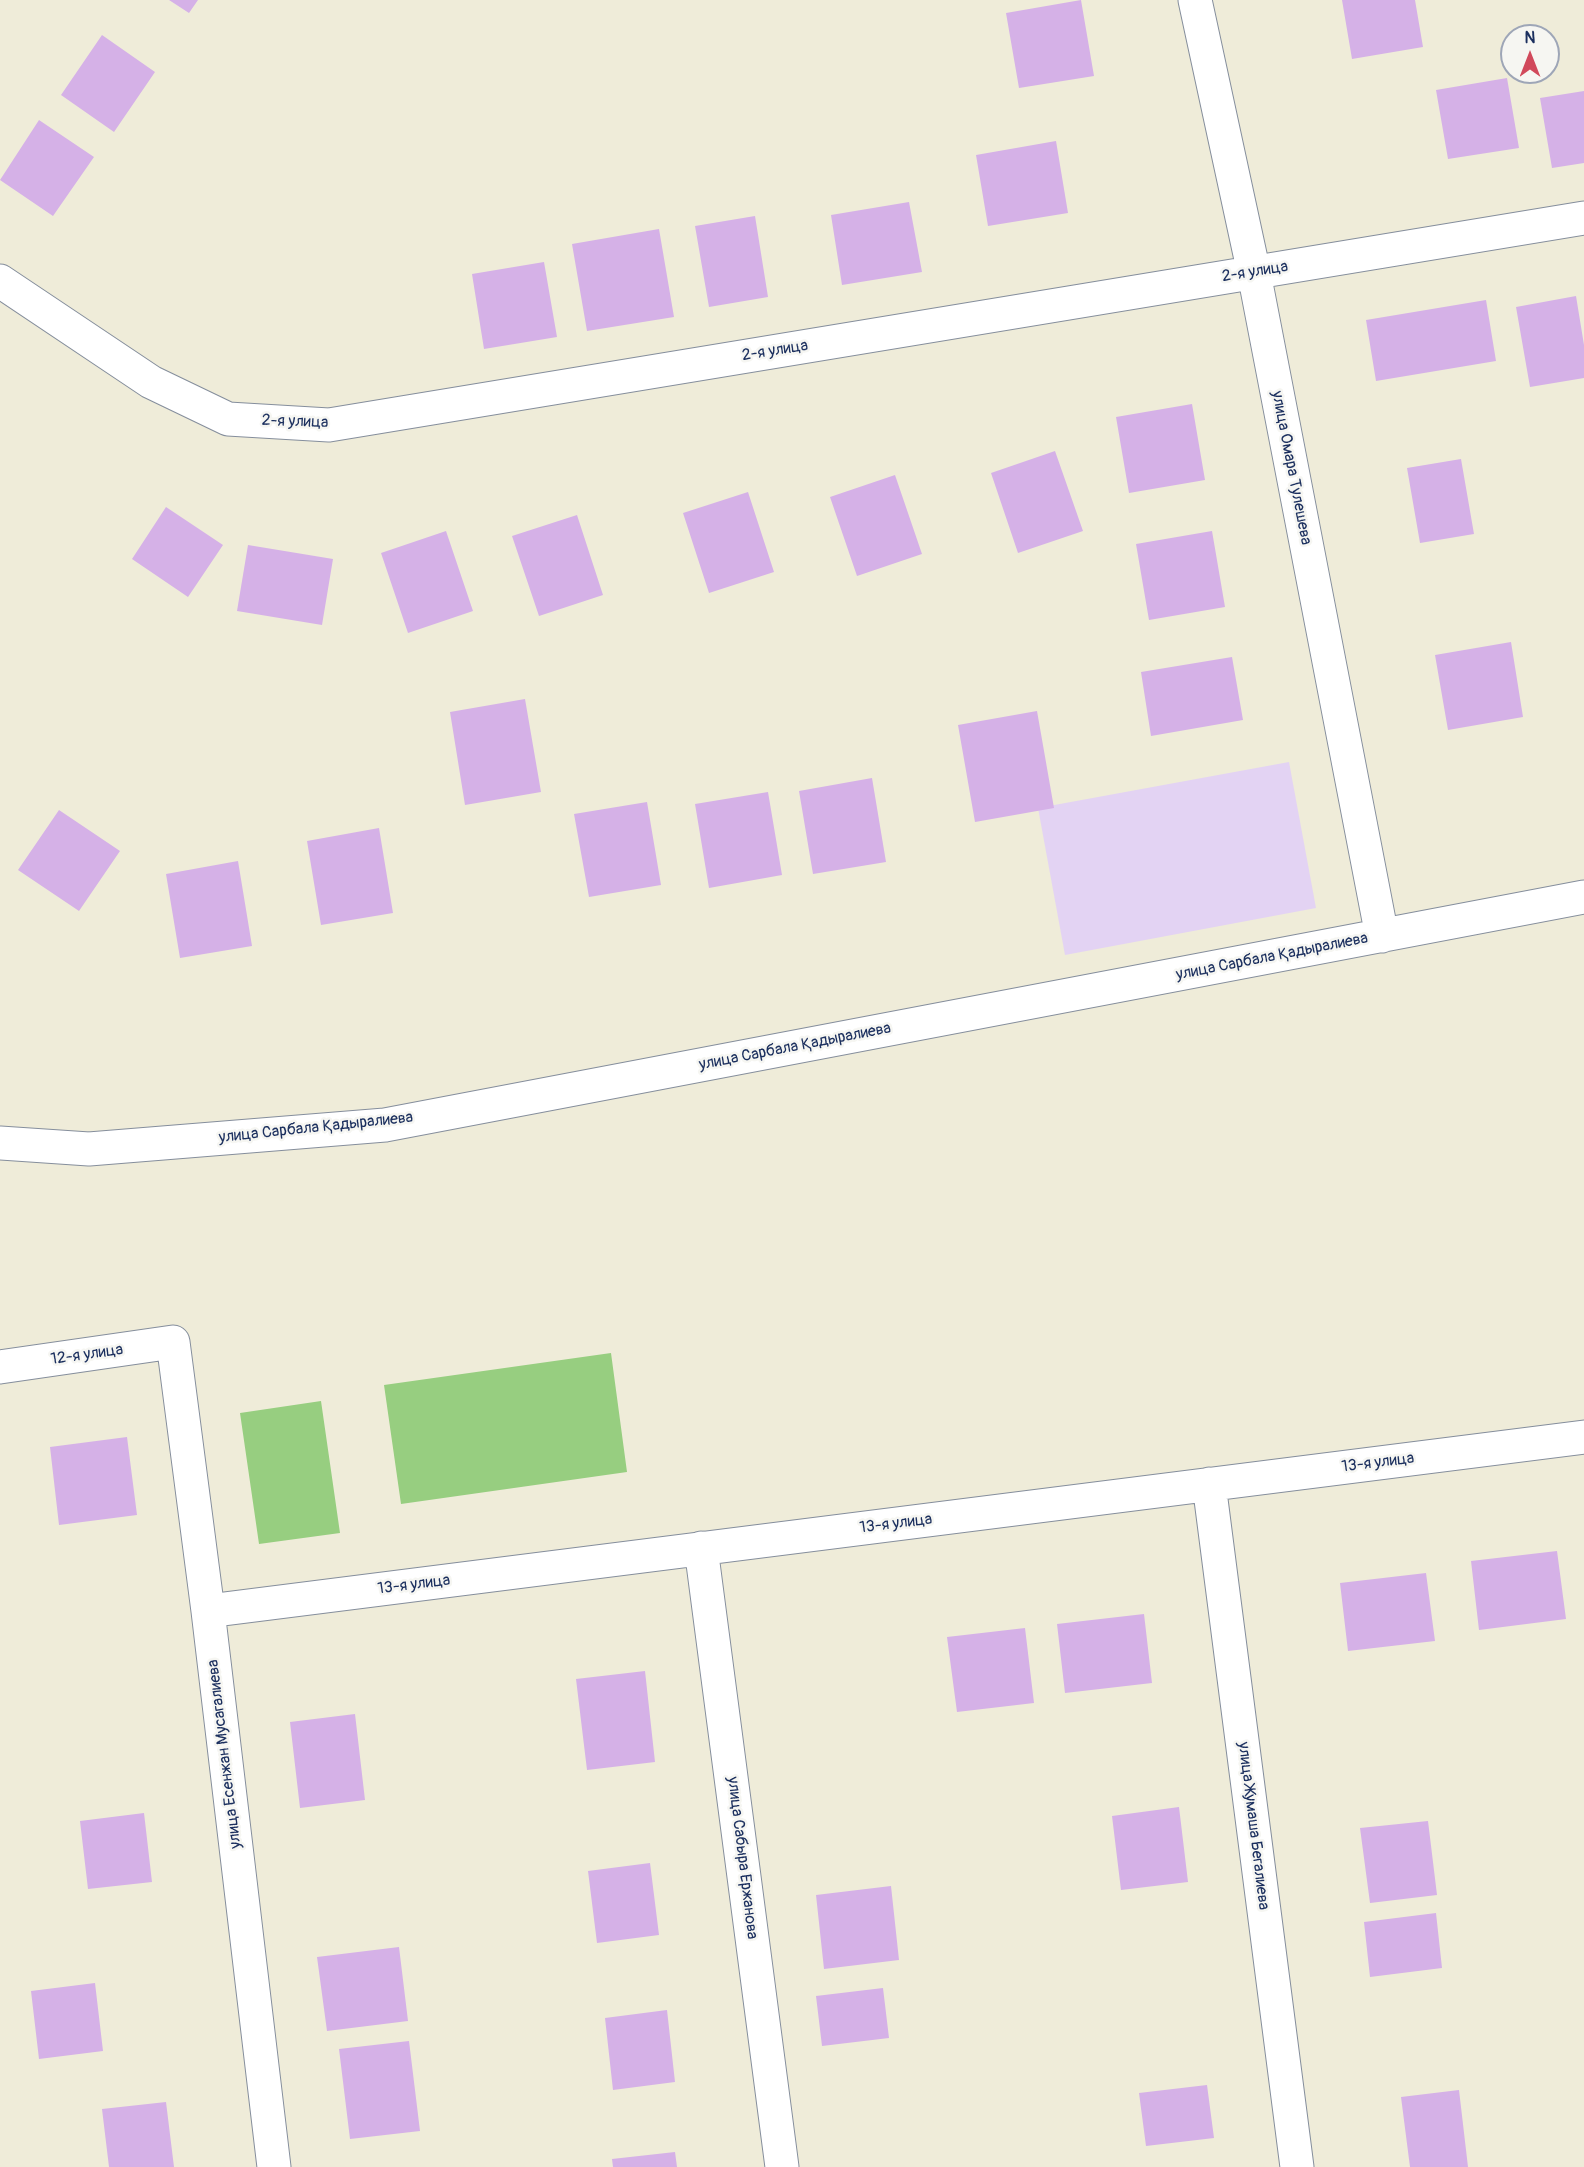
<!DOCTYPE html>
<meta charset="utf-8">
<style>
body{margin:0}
#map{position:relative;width:1584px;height:2167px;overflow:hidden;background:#efecd9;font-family:Pangolin,sans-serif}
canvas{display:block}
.north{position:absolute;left:1500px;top:24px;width:60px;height:60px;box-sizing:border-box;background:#f6f6f2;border:2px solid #9ea6b7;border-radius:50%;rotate:0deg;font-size:16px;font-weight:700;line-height:24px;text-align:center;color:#1b2f5e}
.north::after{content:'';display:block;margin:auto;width:21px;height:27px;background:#d1495b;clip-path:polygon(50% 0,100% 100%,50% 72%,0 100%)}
</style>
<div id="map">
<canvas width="1584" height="2167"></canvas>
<div class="north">N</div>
</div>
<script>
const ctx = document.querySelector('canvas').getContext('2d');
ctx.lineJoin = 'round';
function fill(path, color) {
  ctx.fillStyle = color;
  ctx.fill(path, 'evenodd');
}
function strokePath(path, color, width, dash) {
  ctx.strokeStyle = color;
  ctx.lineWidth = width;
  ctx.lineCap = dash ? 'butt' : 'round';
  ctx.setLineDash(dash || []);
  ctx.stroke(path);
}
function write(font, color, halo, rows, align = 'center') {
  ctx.font = font + ' Pangolin,sans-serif';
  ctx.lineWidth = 5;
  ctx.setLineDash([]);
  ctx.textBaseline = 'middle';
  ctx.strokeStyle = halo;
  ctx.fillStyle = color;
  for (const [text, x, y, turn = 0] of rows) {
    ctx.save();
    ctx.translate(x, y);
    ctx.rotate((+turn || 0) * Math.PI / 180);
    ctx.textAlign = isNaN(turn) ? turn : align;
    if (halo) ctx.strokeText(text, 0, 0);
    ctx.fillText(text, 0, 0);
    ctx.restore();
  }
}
fill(new Path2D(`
 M1289 762 1316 908 1065 955 1038 808Z`), '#e3d3f3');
fill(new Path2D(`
 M611 1353 627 1472 401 1504 384 1385Z
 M321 1401 340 1533 259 1544 240 1413Z`), '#97ce80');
fill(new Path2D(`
 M169 0H198L189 13Z
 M1081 0 1094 76 1019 88 1006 13Z
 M1342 0H1415L1423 47 1352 59Z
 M102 35 155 72 114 132 61 95Z
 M1507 78 1519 148 1448 159 1436 90Z
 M1584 91V163L1552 168 1540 98Z
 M39 120 94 157 53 216 0 180Z
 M1056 141 1068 213 988 226 976 155Z
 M909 202 922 272 842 285 831 215Z
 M755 216 768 297 709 307 695 226Z
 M659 229 674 317 587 331 572 244Z
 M544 262 557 337 484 349 472 274Z
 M1576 296 1584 345V378L1530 387 1516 307Z
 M1486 300 1496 361 1376 381 1366 320Z
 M1192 404 1205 480 1129 493 1116 417Z
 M1055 451 1083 531 1018 553 991 473Z
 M1461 459 1474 534 1420 543 1407 468Z
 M895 475 922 554 857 576 830 497Z
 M748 492 774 572 709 593 683 513Z
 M166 507 223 545 188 597 132 559Z
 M577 515 603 595 539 616 512 536Z
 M446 531 473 611 408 633 381 553Z
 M1212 531 1225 607 1149 620 1136 544Z
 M248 545 333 559 322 625 237 611Z
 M1511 642 1523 717 1448 730 1435 655Z
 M1232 657 1243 720 1151 736 1141 672Z
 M525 699 541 792 465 805 450 712Z
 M1037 711 1054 808 975 822 958 725Z
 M872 778 886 862 813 874 799 791Z
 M768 792 782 875 709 888 695 804Z
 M647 802 661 885 589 897 574 814Z
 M59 810 120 851 79 911 18 870Z
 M379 828 393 913 321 925 307 841Z
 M238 861 252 946 180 958 166 874Z
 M127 1437 137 1515 59 1525 50 1447Z
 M1557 1551 1566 1619 1479 1630 1471 1561Z
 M1426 1573 1435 1641 1348 1651 1340 1583Z
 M1144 1614 1152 1683 1065 1693 1057 1624Z
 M1025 1628 1034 1703 957 1712 947 1637Z
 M645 1671 655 1762 587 1770 576 1679Z
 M355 1714 365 1800 300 1808 290 1722Z
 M1179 1807 1188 1882 1121 1890 1112 1816Z
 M144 1813 152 1882 88 1889 80 1821Z
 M1428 1821 1437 1895 1370 1903 1360 1828Z
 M650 1863 659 1935 597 1943 588 1871Z
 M891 1886 899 1960 824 1969 816 1895Z
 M1436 1913 1442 1968 1370 1977 1364 1922Z
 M399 1947 408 2021 327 2031 317 1957Z
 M95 1983 103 2051 39 2059 31 1991Z
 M883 1988 889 2038 822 2046 816 1996Z
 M667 2010 675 2082 613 2090 605 2018Z
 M409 2041 420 2131 350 2139 339 2049Z
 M1207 2085 1214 2138 1146 2146 1139 2093Z
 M1459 2090 1468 2167H1410L1401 2097Z
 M166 2102 174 2167H109L102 2109Z
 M675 2152 677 2167H613L612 2159Z`), '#d5b1e7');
const minor = new Path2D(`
 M1195 0 1254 273 1382 936
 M0 281 151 382 228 419 329 425 1584 218
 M0 1143 89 1149 385 1125 1584 897
 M0 1367 173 1342 208 1611 274 2167
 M1209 1484 1297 2167
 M701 1548 782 2167
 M208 1611 1584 1437`);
strokePath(minor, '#858e9c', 35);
strokePath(minor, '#fff', 33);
write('16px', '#1b2f5e', '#f6f6f2', [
 ["2-я улица",1255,272,-9],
 ["2-я улица",775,351,-9],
 ["2-я улица",295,422,2],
 ["улица Омара Тулешева",1291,468,79],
 ["улица Сарбала Қадыралиева",1272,957,-11],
 ["улица Сарбала Қадыралиева",795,1047,-11],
 ["улица Сарбала Қадыралиева",316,1128,-6],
 ["12-я улица",87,1355,-8],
 ["13-я улица",1378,1463,-7],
 ["13-я улица",896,1524,-7],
 ["13-я улица",414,1585,-7],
 ["улица Есенжан Мусагалиева",225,1754,-97],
 ["улица Жумаша Бегалиева",1253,1826,83],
 ["улица Сабыра Ержанова",742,1858,83]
]);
</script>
